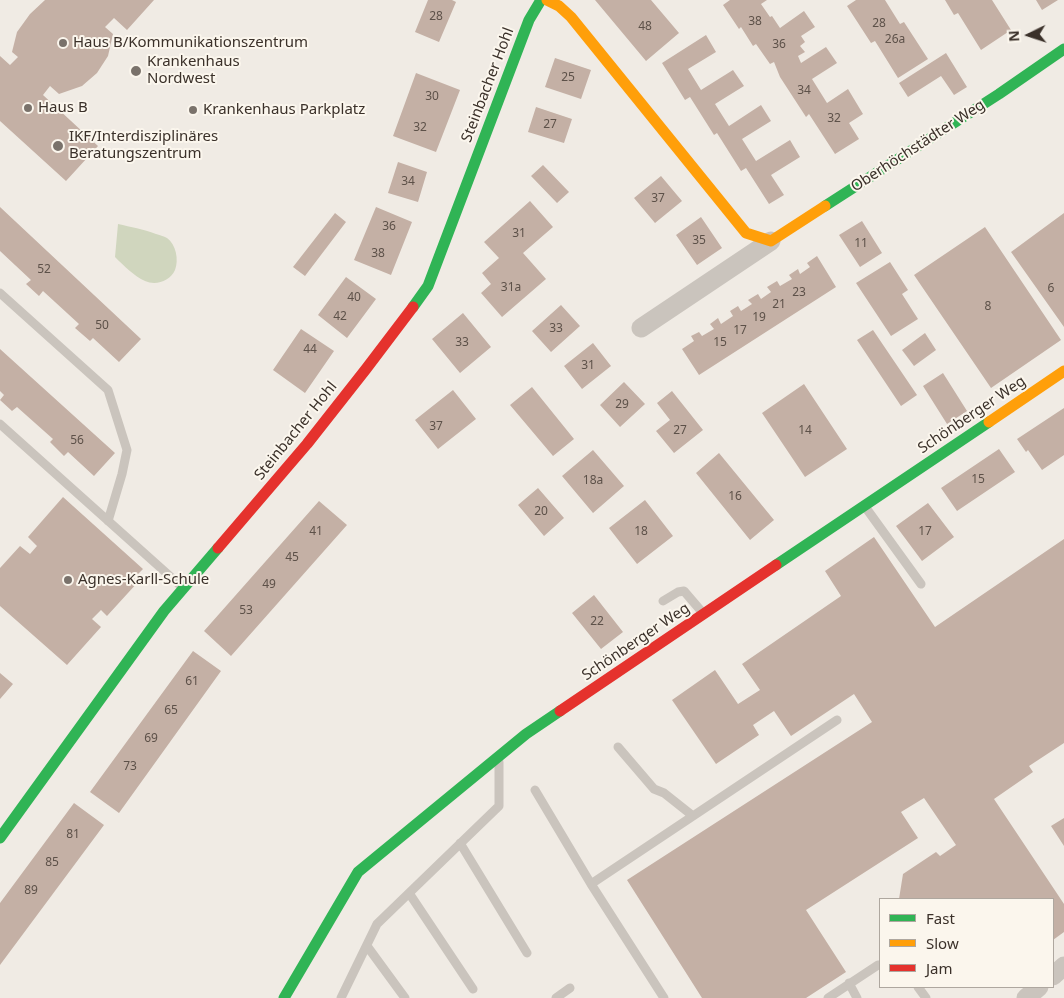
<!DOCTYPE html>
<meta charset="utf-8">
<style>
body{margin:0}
#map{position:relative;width:1064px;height:998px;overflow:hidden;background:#f0ebe4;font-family:"Noto Sans",sans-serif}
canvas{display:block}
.legend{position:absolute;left:879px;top:898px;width:175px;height:90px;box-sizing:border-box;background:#fbf6ed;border:1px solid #aea79f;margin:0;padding:6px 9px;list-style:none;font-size:15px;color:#3b312a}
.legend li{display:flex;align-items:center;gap:10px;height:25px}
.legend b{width:25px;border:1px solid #aea79f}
.north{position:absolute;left:1004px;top:10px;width:50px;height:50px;-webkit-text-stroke:4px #fbf6ed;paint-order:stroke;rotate:266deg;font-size:14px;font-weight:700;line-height:20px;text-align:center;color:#3b312a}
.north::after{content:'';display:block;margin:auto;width:18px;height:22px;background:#3b312a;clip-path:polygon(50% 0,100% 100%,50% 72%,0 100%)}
</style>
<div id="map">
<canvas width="1064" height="998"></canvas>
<ul class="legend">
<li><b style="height:6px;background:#30b455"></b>Fast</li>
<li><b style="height:6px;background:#ff9f0a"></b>Slow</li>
<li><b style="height:6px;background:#e5322d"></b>Jam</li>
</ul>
<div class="north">N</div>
</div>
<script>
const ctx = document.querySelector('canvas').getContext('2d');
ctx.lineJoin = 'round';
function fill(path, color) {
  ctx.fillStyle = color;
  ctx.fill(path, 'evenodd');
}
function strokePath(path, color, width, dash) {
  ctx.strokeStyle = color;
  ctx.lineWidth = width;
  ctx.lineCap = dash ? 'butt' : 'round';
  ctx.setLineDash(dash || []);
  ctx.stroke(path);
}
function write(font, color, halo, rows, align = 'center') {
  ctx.font = font + ' "Noto Sans",sans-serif';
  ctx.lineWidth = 4;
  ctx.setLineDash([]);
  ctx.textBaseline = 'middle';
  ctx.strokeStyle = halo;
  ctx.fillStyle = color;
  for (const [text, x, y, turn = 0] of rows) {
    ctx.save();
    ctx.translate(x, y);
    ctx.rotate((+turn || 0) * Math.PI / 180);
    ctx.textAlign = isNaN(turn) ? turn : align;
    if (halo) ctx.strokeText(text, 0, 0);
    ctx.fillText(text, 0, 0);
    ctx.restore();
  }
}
fill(new Path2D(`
 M118 224C131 227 143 229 156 234 159 235 164 236 167 238 176 244 179 260 175 270 170 281 156 286 145 281 134 276 124 266 115 257Z`), '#d0d6be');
fill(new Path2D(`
 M45 0H154L127 30 114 18 105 27 113 34 108 56 97 73 82 86 59 94 50 86 43 95 98 146 66 181 0 121V56L10 65 18 57 12 52 17 32 30 14Z
 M428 0H452L456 2 439 42 415 32Z
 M595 0H651L679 33 646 61Z
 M730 0H767L761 4 770 17 772 16 780 28 804 11 815 27 801 36 805 42 800 46 805 52 798 56 801 63 826 47 837 63 812 79 827 103 848 89 863 114 849 123 859 139 835 154 809 114 806 117 780 77 774 62 770 64 756 44 753 46 741 27 739 29 723 5Z
 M856 0H885L900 24 904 22 928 59 898 78 875 41 871 43 847 6Z
 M945 0H992L1011 30 981 50 958 13 954 15Z
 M1036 0H1058L1042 10Z
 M706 35 716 52 688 69 701 90 733 70 744 86 715 104 729 126 761 105 771 121 742 139 756 161 790 140 800 157 771 175 784 195 769 204 746 168 741 171 717 133 714 135 690 97 685 100 662 63Z
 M946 53 967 87 954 95 941 76 908 97 899 83Z
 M555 58 591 70 581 99 545 87Z
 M416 73 460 90 436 152 393 136Z
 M536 107 572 119 564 143 528 132Z
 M398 162 427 172 418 202 388 193Z
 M543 165 569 192 557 203 531 176Z
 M661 176 682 201 655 223 634 198Z
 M530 201 553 227 523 253 546 279 502 317 481 293 491 284 482 273 499 258 484 242Z
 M0 207 141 339 119 362 93 338 90 341 75 328 79 324 43 291 39 296 26 284 31 280 0 251Z
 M376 207 412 222 391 275 354 260Z
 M335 213 346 222 305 276 293 267Z
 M1064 213V327L1011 252Z
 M701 217 722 248 697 265 676 235Z
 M862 221 882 253 860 267 839 235Z
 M985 227 1061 340 991 388 914 275Z
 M817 256 836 287 699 375 682 349 694 341 691 336 699 332 702 336 714 329 710 324 718 318 721 324 733 316 730 311 738 306 741 311 752 304 748 300 758 294 761 299 771 292 767 287 777 281 780 286 792 279 789 275 798 269 800 274 810 267 807 263Z
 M890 262 908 290 902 294 918 319 891 336 856 283Z
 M346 277 376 299 347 338 318 315Z
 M561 305 580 326 551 352 532 331Z
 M463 313 491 347 460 373 432 339Z
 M301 329 334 351 305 393 273 370Z
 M873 330 917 395 901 406 857 340Z
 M925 333 936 350 914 366 902 350Z
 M593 343 611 366 582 389 564 366Z
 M0 349 115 453 94 476 68 452 64 456 50 442 53 439 17 407 12 411 0 400 4 395 0 391Z
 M943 373 967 411 947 424 923 386Z
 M624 382 645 404 620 427 600 405Z
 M804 384 847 449 805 477 762 413Z
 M532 387 574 439 553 456 510 405Z
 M453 390 476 419 438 449 415 420Z
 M672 391 703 430 674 453 656 431 670 420 657 403Z
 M1064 408V455L1042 470 1028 450 1026 452 1017 439Z
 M999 449 1015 472 957 511 941 488Z
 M593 450 624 486 593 513 562 476Z
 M719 453 774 520 750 540 696 473Z
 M538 488 564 518 544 536 518 505Z
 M63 497 143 569 134 578 138 582 107 616 101 610 92 619 101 627 67 665 0 606V568L20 546 30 554 37 546 28 537Z
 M645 500 673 536 637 564 609 528Z
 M319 501 347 525 231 656 204 631Z
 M928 503 954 537 922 561 896 526Z
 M874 537 935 627 1064 539V743L1029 766 1033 772 994 799 1064 904V932L1053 940V899H899L903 874 936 852 940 856 956 845 924 798 901 812 918 838 806 910 846 972 806 998H702L627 880 872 722 854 694 791 736 774 711 753 725 759 735 716 764 672 700 715 670 738 704 760 690 742 664 841 596 825 571Z
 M594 595 623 632 601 649 572 613Z
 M193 651 221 671 119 813 90 792Z
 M0 673 13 684 0 699Z
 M74 803 104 825 0 965V903Z
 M1064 818V846L1051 826Z`), '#c4b0a5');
strokePath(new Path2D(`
 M0 293 108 390 127 450 122 474 108 521
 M0 424 182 587
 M866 508 921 584
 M663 601 678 592 684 591 702 612
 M618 747 654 789 664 793 693 816
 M535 790 591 884 664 998
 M460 843 527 953
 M591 884 837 720
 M409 893 473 989
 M367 946 405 998
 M849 983 857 998
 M918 987 926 998
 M341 998 377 924 499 806V762
 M556 998 570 988
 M828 998 878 965H880`), '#cac4bd', 9);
strokePath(new Path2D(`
 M641 328 771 241
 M1053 976 1064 966
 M1026 998 1039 987`), '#cac4bd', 19);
strokePath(new Path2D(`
 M825 206 999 94 1064 49
 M413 307 428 286 529 20 541 0
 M776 565 989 422
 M0 838 164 611 218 548
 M284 998 358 872 526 734 560 711`), '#30b455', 11);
strokePath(new Path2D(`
 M547 0 559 6 571 17 746 233 771 241 825 206
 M989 422 1064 371`), '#ff9f0a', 11);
strokePath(new Path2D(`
 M218 548 307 444 366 369 413 307
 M560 711 776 565`), '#e5322d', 11);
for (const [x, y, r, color] of [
 [63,43,5,"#7a726b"],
 [136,71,6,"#7a726b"],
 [28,108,5,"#7a726b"],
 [193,110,5,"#7a726b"],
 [58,146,6,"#7a726b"],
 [68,580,5,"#7a726b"]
]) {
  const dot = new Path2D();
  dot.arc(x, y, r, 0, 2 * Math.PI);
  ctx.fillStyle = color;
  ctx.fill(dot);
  strokePath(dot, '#fbf6ed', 2);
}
write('12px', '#5d5149', null, [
 ["28",436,17],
 ["38",755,22],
 ["28",879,24],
 ["48",645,27],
 ["26a",895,40],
 ["36",779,45],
 ["25",568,78],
 ["34",804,91],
 ["30",432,97],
 ["32",834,119],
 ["27",550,125],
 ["32",420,128],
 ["34",408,182],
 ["37",658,199],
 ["36",389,227],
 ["31",519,234],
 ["35",699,241],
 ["11",861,244],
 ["38",378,254],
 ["52",44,270],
 ["31a",511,288],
 ["6",1051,289],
 ["23",799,293],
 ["40",354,298],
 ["21",779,305],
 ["8",988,307],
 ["42",340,317],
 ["19",759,318],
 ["50",102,326],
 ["33",556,329],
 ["17",740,331],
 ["33",462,343],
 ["15",720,343],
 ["44",310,350],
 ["31",588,366],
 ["29",622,405],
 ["37",436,427],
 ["27",680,431],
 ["14",805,431],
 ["56",77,441],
 ["15",978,480],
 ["18a",593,481],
 ["16",735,497],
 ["20",541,512],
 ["41",316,532],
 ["18",641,532],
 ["17",925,532],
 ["45",292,558],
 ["49",269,585],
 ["53",246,611],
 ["22",597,622],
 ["61",192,682],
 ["65",171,711],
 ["69",151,739],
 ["73",130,767],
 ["81",73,835],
 ["85",52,863],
 ["89",31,891]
]);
write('15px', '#3b312a', '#fbf6ed', [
 ["Haus B/Kommunikationszentrum",73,43],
 ["Krankenhaus",147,62],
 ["Nordwest",147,79],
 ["Haus B",38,108],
 ["Krankenhaus Parkplatz",203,110],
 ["IKF/Interdisziplinäres",69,137],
 ["Beratungszentrum",69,154],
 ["Agnes-Karll-Schule",78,580]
], 'left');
write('15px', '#3b312a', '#fbf6ed', [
 ["Steinbacher Hohl",488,85,-69],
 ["Oberhöchstädter Weg",918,146,-33],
 ["Schönberger Weg",972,415,-34],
 ["Steinbacher Hohl",296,431,-51],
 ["Schönberger Weg",636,642,-34]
]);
</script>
